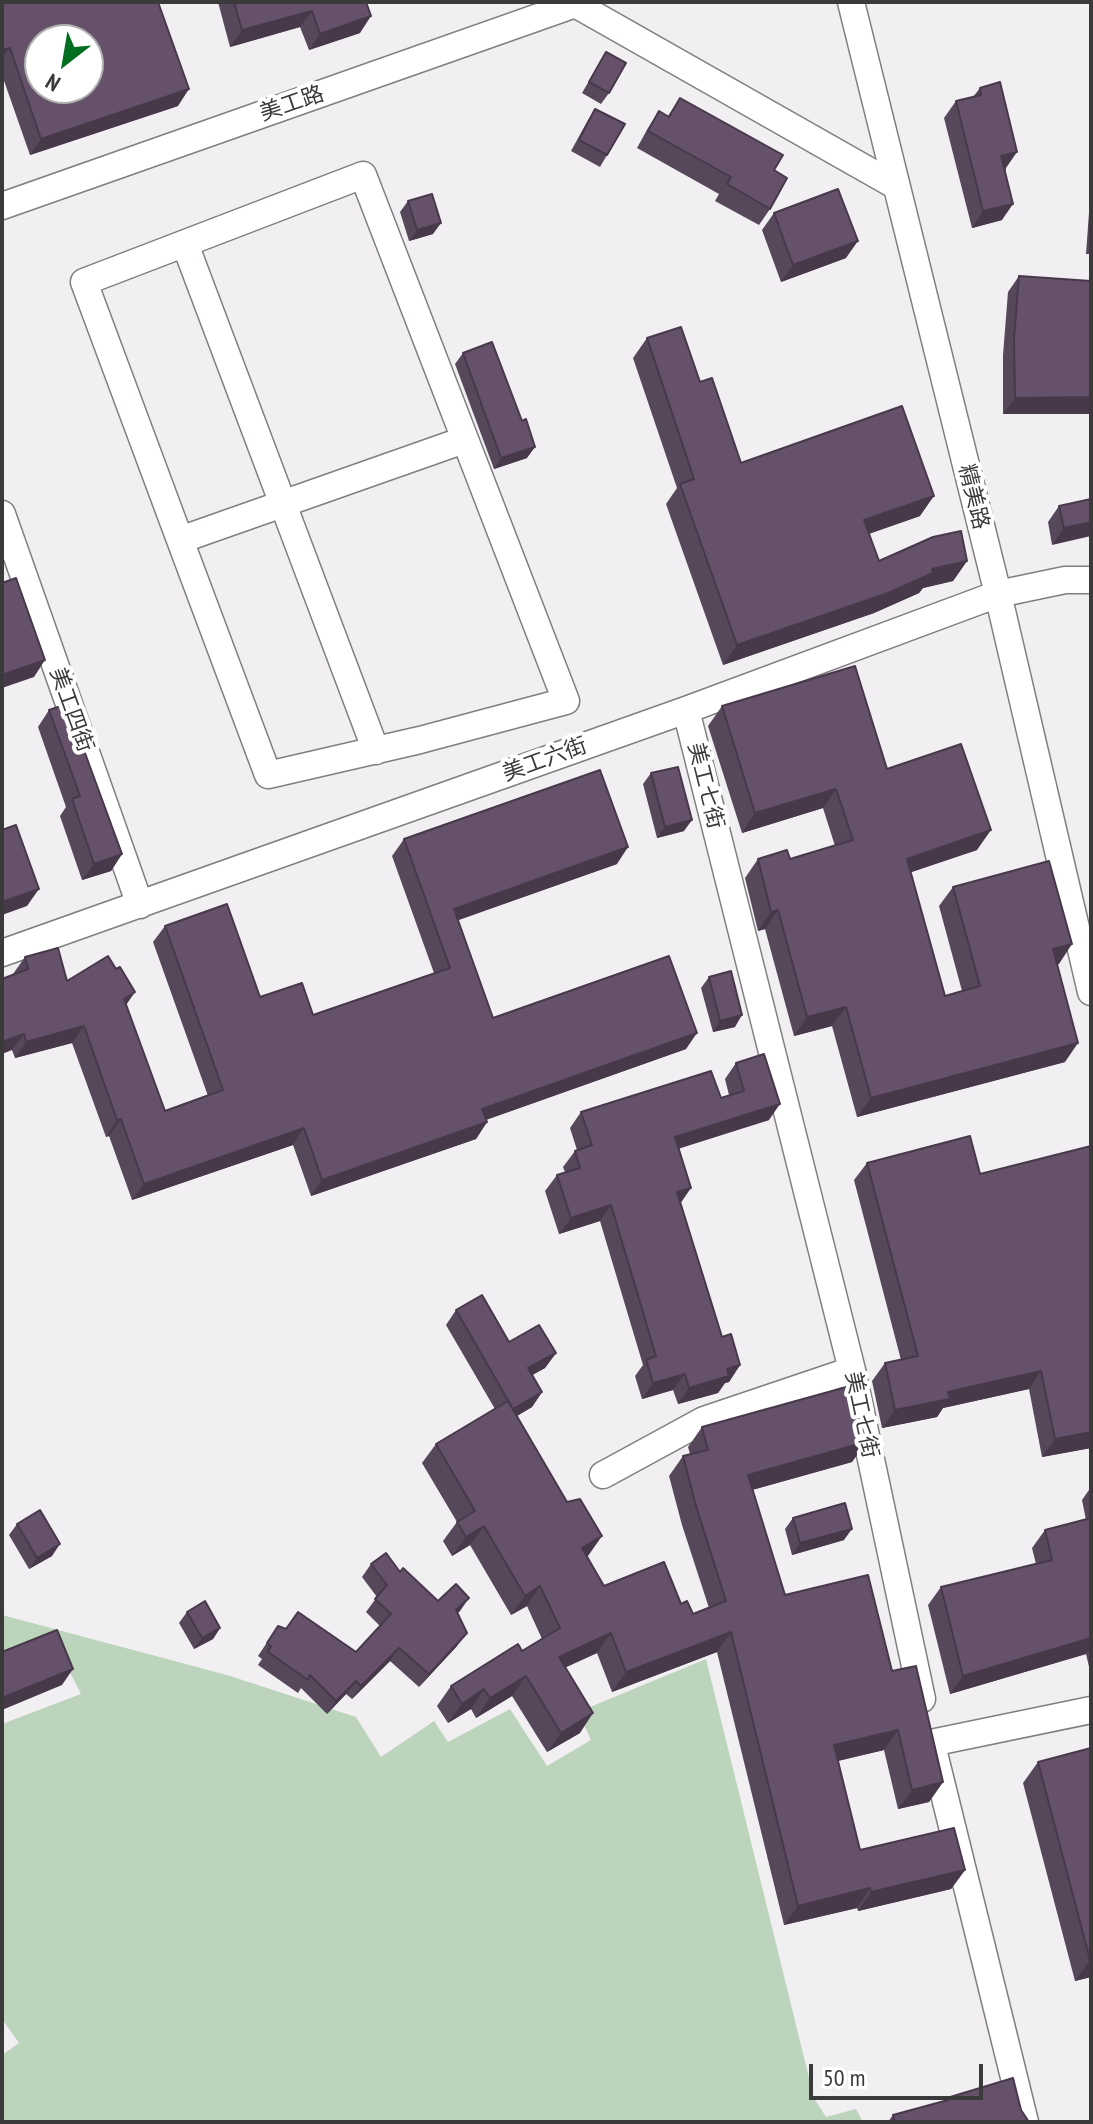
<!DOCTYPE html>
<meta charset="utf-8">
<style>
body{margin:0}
#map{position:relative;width:1093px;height:2124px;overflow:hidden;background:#f1eff2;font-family:"PT Sans Narrow",sans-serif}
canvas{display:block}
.frame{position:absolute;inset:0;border:4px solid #3a3a3b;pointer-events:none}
.north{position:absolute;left:24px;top:24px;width:80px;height:80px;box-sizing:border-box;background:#fff;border:2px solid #b0b0b1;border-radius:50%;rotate:211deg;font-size:22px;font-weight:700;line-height:32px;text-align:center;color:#3a3a3b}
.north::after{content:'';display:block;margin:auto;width:28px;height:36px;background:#046f20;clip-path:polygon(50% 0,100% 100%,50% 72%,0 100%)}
.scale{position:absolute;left:809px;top:2064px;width:174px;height:36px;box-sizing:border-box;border:4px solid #3a3a3b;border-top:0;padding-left:10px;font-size:24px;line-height:28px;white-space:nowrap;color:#3a3a3b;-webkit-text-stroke:6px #fff;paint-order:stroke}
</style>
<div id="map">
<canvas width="1093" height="2124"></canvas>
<div class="frame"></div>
<div class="north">N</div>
<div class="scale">50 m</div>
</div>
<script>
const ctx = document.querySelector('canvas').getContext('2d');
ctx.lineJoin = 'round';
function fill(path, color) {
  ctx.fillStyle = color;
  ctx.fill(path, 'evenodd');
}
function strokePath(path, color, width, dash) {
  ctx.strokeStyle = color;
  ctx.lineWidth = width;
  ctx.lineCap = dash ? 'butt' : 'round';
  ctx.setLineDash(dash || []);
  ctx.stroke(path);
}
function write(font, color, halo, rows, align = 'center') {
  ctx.font = font + ' "PT Sans Narrow","Noto Sans TC",sans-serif';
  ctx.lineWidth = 8;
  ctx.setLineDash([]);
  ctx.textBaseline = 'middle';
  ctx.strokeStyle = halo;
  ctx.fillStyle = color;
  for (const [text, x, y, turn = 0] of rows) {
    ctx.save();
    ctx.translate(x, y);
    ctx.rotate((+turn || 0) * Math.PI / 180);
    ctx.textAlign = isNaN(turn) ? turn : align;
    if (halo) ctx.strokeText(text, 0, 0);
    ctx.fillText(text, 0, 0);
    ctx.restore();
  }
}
fill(new Path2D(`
 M2 1615 227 1675 356 1717 381 1757 434 1721 448 1742 510 1709 547 1766 591 1740 578 1712 706 1659 814 2098 826 2117 856 2109 863 2122H2V2055L19 2043 2 2019V1724L81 1694 52 1637 2 1657Z`), '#bcd4bc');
const minor = new Path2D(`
 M851 2 998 594 1091 992
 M575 4 896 186
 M2 206 581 2
 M185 244 376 751
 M2 514 140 905
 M180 540 268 775 420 740 566 701 363 175 84 282 180 540 464 440
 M686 710 852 1370 922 1699
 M2 953 686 710 998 594 1065 580H1091
 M603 1475 704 1420 852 1370
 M931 1743 1091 1710
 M933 1749 1025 2122`);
strokePath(minor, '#807e80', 29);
strokePath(minor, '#fff', 26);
fill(new Path2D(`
 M2 2 178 106 30 155 2 75Z
 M218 2H366L360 33 309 50 300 27 230 47Z
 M606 52 609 93 601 104 582 93Z
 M980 88 1006 168 1002 220 972 228 944 118 956 101 973 97Z
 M680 98 774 170 770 209 759 225 715 201 719 194 637 148 648 128 659 111 668 116Z
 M595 109 607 155 600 167 571 151 588 120Z
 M1091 185V254H1086Z
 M408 201 433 234 409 241 400 212Z
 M774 213 846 258 781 282 762 230Z
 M1019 276 1091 281V414H1003V355L1008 292Z
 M647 338 700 382 741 463 920 516 869 534 879 561H967L953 581 923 588 919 593 874 613 723 665 666 504 677 488 633 358Z
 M463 353 527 458 494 469 455 364Z
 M1091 499 1052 545 1048 522 1059 506Z
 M722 706 887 769 977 850 911 872 945 996 962 991 939 906 953 887 1059 964H1057L1065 1062 857 1117 832 1026 794 1036 765 929 758 931 745 878 758 859H790L835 846 823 808 742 833 708 726Z
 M49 710 122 854 111 871 82 880 60 816 66 807 38 727Z
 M651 773 684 831 657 838 643 784Z
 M404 839 617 864 457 920 493 1018 686 1049 486 1120 487 1122 476 1139 311 1196 293 1145 132 1200 109 1136 106 1137 72 1043 15 1058 12 1050 13 974 25 957 67 981 116 969 135 992 126 1004 165 1111 208 1096 153 942 165 926 260 997 313 1015 434 973 392 856Z
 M709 977 735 1027 713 1032 701 988Z
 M736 1063 769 1120 678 1149 681 1203 722 1337 740 1365 729 1382 725 1383 718 1393 678 1404 673 1390 642 1399 635 1376 643 1365 600 1221 559 1234 545 1191 557 1175 565 1172 563 1167 575 1151 577 1150 570 1128 581 1112 721 1098 729 1095 725 1079Z
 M867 1163 980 1174 1091 1448 1042 1457 1029 1389 943 1408 937 1417 882 1428 872 1381 885 1363 901 1360 854 1180Z
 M456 1310 509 1342 556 1353 545 1368 532 1375 542 1392 532 1407 517 1416 588 1556H587L604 1586 681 1604 693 1614 709 1608 682 1525 669 1476 683 1456 690 1454 688 1447 702 1427 866 1442 852 1462 752 1490 785 1595 892 1671 943 1782 929 1802 898 1809 884 1750 838 1761 860 1850 965 1870 951 1889 858 1911 857 1908 784 1925 717 1652 612 1692 597 1653 565 1667 580 1733 547 1752 512 1696 476 1718 471 1709 448 1723 437 1706 451 1686 522 1651 542 1639 527 1606 511 1615 470 1545 452 1556 443 1541 457 1522 422 1463 436 1444 495 1409 446 1325Z
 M1091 1487V1670L1090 1671 1086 1654 950 1694 928 1605 941 1587 1036 1564 1032 1548 1045 1530 1086 1520 1082 1500Z
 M793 1518 844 1540 792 1555 785 1529Z
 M17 1524 52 1556 29 1569 9 1535Z
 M371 1564 400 1572 438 1601 460 1611 457 1613V1646L419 1687 390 1661 352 1699 346 1694 327 1714 301 1688 298 1693 258 1665 262 1659 258 1656 278 1626 356 1652 380 1626 366 1612 377 1597 362 1577Z
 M187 1612 220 1628 213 1639 194 1649 179 1623Z
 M1091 1748V1977L1075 1981 1023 1783 1038 1762Z
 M947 2098 1021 2110 1029 2122H888L893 2115 945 2101Z`), '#57475b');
fill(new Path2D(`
 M312 11 300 27 230 47 242 30Z
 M371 16 360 33 309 50 320 34Z
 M10 48 2 58V50Z
 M189 89 178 106 30 155 41 139Z
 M1017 152 1006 168 990 172 1001 156Z
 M1013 204 1002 220 972 228 983 211Z
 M441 223 433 234 409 241 417 230Z
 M858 241 846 258 781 282 793 265Z
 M1091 397V414H1003L1015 398Z
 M535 447 527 458 494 469 501 458Z
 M934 496 920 516 850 540 864 520Z
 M1091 522V536L1052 545 1064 528Z
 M967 561 953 581 923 588 919 593 874 613 723 665 737 645 932 569Z
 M45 660 34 677 2 688V675Z
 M836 789 823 808 742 833 755 813Z
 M692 820 684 831 657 838 665 827Z
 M991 830 977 850 894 878 907 859Z
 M628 847 617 864 442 926 454 909Z
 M122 854 111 871 82 880 94 864Z
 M39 889 27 906 2 915V902Z
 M778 910 765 929 758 931 771 912Z
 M1072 944 1059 964 1039 969 1053 949Z
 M135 992 124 1008V999Z
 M846 1007 832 1026 794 1036 807 1017Z
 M742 1015 735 1027 713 1032 720 1021Z
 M84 1026 72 1043 15 1058 26 1042Z
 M697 1033 686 1049 471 1125 482 1109Z
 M24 1034 12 1050 2 1054V1042Z
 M1078 1043 1065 1062 857 1117 871 1098Z
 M780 1104 769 1120 663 1153 675 1137Z
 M121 1119 109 1136 106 1137 117 1120Z
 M487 1122 476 1139 311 1196 322 1180Z
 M304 1128 293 1145 132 1200 144 1184Z
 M691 1188 680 1204 677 1192Z
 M611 1205 600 1221 559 1234 571 1218Z
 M556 1353 545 1368 518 1383 528 1368Z
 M740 1365 729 1382 725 1383 718 1393 678 1404 689 1388 727 1369Z
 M1041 1371 1029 1389 943 1408 937 1417 882 1428 895 1410 948 1392Z
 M685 1374 673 1390 642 1399 653 1383Z
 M542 1392 532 1407 503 1424 513 1409Z
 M1091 1432V1448L1042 1457 1055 1439Z
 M866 1442 852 1462 734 1495 748 1475Z
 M484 1526 470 1545 452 1556 466 1537Z
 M852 1529 844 1540 792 1555 800 1543Z
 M602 1536 588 1556 568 1567 582 1548Z
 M60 1544 52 1556 29 1569 37 1558Z
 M540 1586 527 1606 511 1615 525 1596Z
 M469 1598 460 1611 447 1623 456 1610Z
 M220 1628 213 1639 194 1649 202 1638Z
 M731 1632 717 1652 612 1692 626 1672Z
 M467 1633 457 1646 419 1687 429 1674Z
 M611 1633 597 1653 545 1677 559 1657Z
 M1091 1638V1647L1086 1654 950 1694 963 1676Z
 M399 1648 390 1661 352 1699 361 1686Z
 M73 1669 62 1685 2 1710V1698Z
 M526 1676 512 1696 476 1718 490 1698Z
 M356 1681 346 1694 327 1714 336 1701Z
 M484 1689 471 1709 448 1723 462 1704Z
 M593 1713 580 1733 547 1752 561 1733Z
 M898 1730 884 1750 820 1765 834 1745Z
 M943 1782 929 1802 898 1809 912 1790Z
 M965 1870 951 1889 858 1911 871 1892Z
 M870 1888 857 1908 784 1925 798 1906Z
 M1090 1960H1091V1977L1075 1981Z`), '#47394a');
const building = new Path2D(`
 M2 2H158L189 89 41 139 10 48 2 50ZM40 40H88V88H40Z
 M234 2H366L371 16 320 34 312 11 242 30Z
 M606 52 626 63 609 93 589 82Z
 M1000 82 1017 152 1001 156 1013 204 983 211 956 101 981 95 980 88Z
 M680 98 783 155 774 170 787 178 770 209 727 184 731 177 648 131 659 111 669 117Z
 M595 109 625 124 607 155 579 140Z
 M838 189 858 241 793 265 774 213Z
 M432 194 441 223 417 230 408 201Z
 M1019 276 1091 281V397L1015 398 1014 338Z
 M681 327 700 382 712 378 741 463 902 406 934 496 864 520 879 561 933 537 961 531 967 561 932 569 933 573 888 593 737 645 680 484 694 479 647 338Z
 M492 342 522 421 526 419 535 447 501 458 463 353Z
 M1091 499V522L1064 528 1059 506Z
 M16 578 45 660 2 675V583Z
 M855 666 887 769 961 744 991 830 907 859 945 996 980 986 953 887 1049 861 1072 944 1053 949 1078 1043 871 1098 846 1007 807 1017 778 910 771 912 758 859 787 850 790 859 853 840 836 789 755 813 722 706Z
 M67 704 122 854 94 864 72 799 80 796 49 710Z
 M678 767 692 820 665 827 651 773Z
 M600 770 628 847 454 909 493 1018 669 956 697 1033 482 1109 487 1122 322 1180 304 1128 144 1184 121 1119 117 1120 84 1026 26 1042 24 1034 2 1042V979L28 969 25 957 58 948 67 981 108 956 116 969 120 967 135 992 124 999 165 1111 223 1090 165 926 227 904 260 997 302 983 313 1015 450 968 404 839Z
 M16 825 39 889 2 902V830Z
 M731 971 742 1015 720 1021 709 977Z
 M764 1054 780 1104 675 1137 691 1188 677 1192 722 1337 731 1334 740 1365 727 1369 729 1376 689 1388 685 1374 653 1383 646 1360 656 1356 611 1205 571 1218 557 1175 580 1168 575 1151 592 1145 581 1112 711 1071 721 1098 744 1091 736 1063Z
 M970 1136 980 1174 1091 1146V1432L1055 1439 1041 1371 948 1392 950 1399 895 1410 885 1363 918 1356 867 1163Z
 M482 1295 509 1342 539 1325 556 1353 528 1368 542 1392 513 1409 456 1310Z
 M850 1386 866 1442 748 1475 785 1595 868 1575 892 1671 916 1666 943 1782 912 1790 898 1730 834 1745 860 1850 954 1828 965 1870 871 1892 870 1888 798 1906 731 1632 626 1672 611 1633 559 1657 593 1713 561 1733 526 1676 490 1698 484 1689 462 1704 451 1686 518 1644 522 1651 560 1628 540 1586 525 1596 484 1526 466 1537 457 1522 475 1511 436 1444 508 1401 567 1502 580 1499 602 1536 582 1548 604 1586 664 1562 681 1604 687 1601 693 1614 726 1601 696 1506 683 1456 708 1450 702 1427Z
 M845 1503 852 1529 800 1543 793 1518Z
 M40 1510 60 1544 37 1558 17 1524Z
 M1091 1518V1638L963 1676 941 1587 1052 1560 1045 1530Z
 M386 1553 400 1572 403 1568 438 1601 456 1584 469 1598 456 1610 467 1633 429 1674 399 1648 361 1686 356 1681 336 1701 310 1675 308 1680 268 1652 271 1646 267 1643 278 1626 286 1629 298 1612 356 1652 391 1614 375 1599 387 1585 371 1564Z
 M205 1601 220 1628 202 1638 187 1612Z
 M57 1630 73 1669 2 1698V1652Z
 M1091 1748V1960H1090L1038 1762Z
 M1013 2078 1021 2110 1029 2122H895L893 2115 948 2100 947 2098Z`);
fill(building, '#65526a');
strokePath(building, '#47394a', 2);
write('22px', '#3a3a3b', '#fff', [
 ["美工路",292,104,-19],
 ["精美路",973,497,76],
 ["美工四街",71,710,70],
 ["美工六街",545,760,-20],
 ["美工七街",705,786,76],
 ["美工七街",861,1415,78]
]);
</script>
